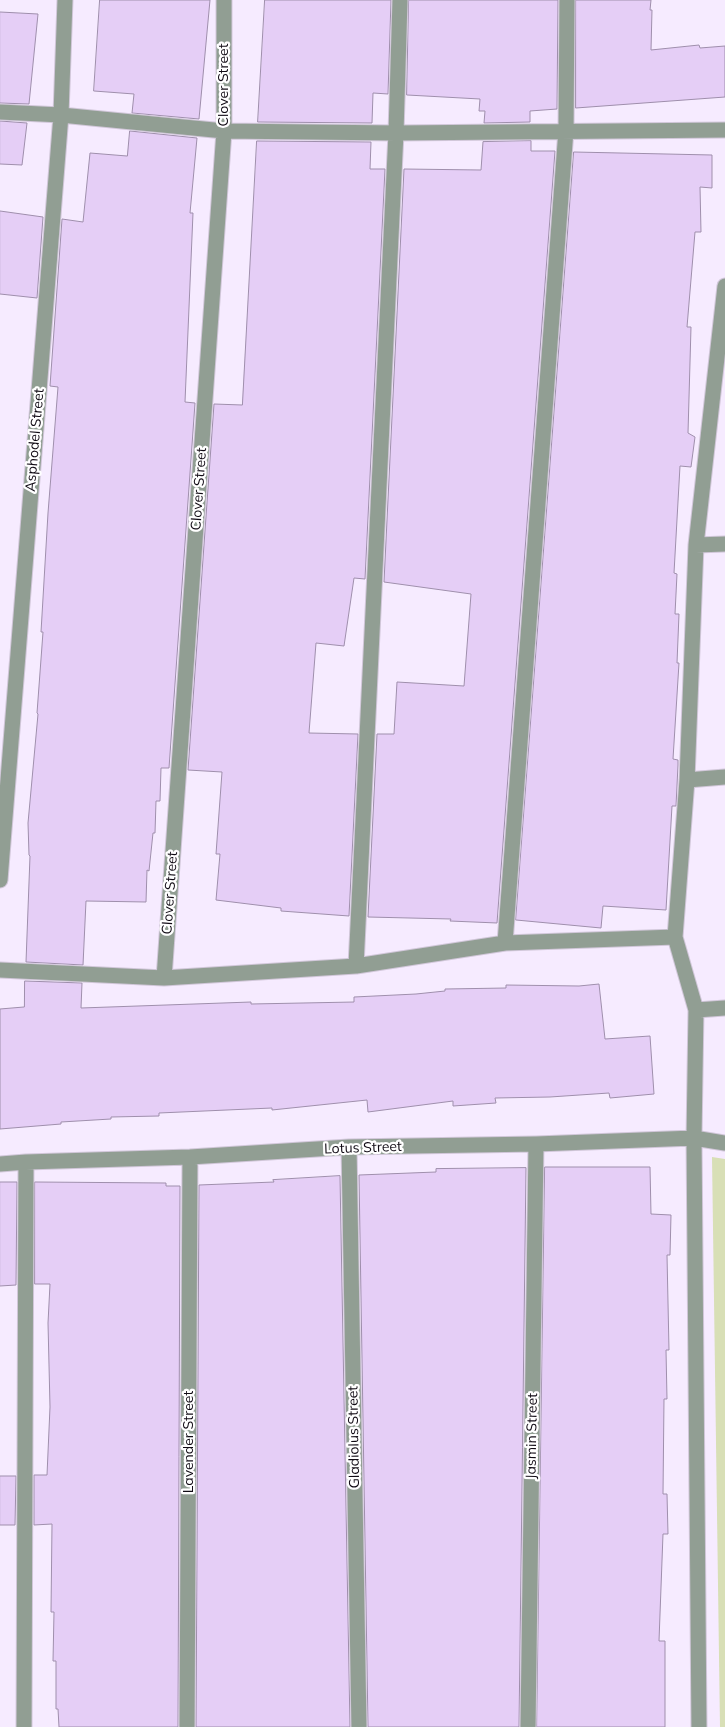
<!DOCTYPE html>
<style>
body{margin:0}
canvas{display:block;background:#f6ebff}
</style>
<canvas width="725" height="1727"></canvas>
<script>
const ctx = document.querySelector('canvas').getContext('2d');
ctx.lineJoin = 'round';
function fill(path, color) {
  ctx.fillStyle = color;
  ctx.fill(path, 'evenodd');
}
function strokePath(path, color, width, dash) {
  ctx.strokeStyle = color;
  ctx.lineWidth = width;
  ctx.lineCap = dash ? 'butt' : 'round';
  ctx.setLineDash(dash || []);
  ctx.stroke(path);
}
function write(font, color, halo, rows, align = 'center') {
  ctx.font = font + ' Mulish,sans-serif';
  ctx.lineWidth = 4.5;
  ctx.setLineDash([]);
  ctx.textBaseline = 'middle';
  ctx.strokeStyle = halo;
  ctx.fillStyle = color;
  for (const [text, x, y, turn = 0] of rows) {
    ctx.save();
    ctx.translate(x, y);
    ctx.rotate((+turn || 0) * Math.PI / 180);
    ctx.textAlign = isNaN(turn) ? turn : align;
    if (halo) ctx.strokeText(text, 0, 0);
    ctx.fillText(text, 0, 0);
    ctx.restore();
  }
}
fill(new Path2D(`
 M712 1157 725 1159V1727H720Z`), '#d8dfb6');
const building = new Path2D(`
 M100 0H210L199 119 132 113 134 94 94 91Z
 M265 0H391L388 94 373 93 372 123 258 122Z
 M409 0H558L557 109 530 111V122L484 123 485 111H479L480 99 407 95Z
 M576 0H651L650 10H652L651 50 699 45 700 48 725 46V97L576 108Z
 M0 12 38 14 29 104 0 103Z
 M0 121 27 123 22 165 0 164Z
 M130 131 197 138 190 213H193L185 402 195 403 169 768H161L160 801H156L155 833H153L149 871 147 870 146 902 86 901 83 965 26 962 30 856 29 855 28 823 38 714 37 713 43 632H41L48 513 58 387 50 386 62 219 83 222 90 153 127 156Z
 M257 141 371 142 370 169H385L365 579 354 578 344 646 316 643 309 733 358 734 349 916 281 911V908L216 900 220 854H216L222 772 188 770 214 404 242 405Z
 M531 141V151H555L497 923 450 921 451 919 368 917 377 734H394L397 682 464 686 471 594 384 582 404 169 481 170 483 142Z
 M574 152 712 155V188L700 187 701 232H695L687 327H691L688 433 695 437 691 467 680 466 674 573 677 574 675 614H679L677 663H679L673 759 678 760V765L676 806H672L666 910 603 906 601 928 516 920Z
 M0 211 43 217 37 298 0 294Z
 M25 981 82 983 81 1008 251 1002V1004L354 1002V997L416 994 445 991V989L506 988V985L579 986 599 984 605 1039 650 1036 654 1094 610 1098 609 1093 550 1097 495 1098 496 1103 453 1106V1101L368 1112 367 1100 272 1110V1108L159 1113V1116L111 1117V1119L61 1122V1124L0 1129V1009L24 1007Z
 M545 1167H650L651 1214 671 1215 670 1255H667L669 1350H666L667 1399H664L663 1494H667L668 1534H663L659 1641H665V1727H537Z
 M526 1168 519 1727H368L359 1175 436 1172V1169Z
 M340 1176 350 1727H196L199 1185 274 1182 273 1180Z
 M0 1182H17L16 1285 0 1286Z
 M35 1182 166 1183V1186H180L178 1727H59L58 1709H56V1661H53L54 1612H51L52 1524 34 1525V1475H47L50 1407 48 1323 50 1284H35Z
 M0 1476H16L15 1525H0Z`);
fill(building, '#e5cef6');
strokePath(building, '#9f8fac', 1);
const street = new Path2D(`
 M0 112 61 115 224 131 396 133 725 130
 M696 545 725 544
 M687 780 725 777
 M0 880 61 115 65 0
 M505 943 566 130 567 0
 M356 966 396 133 400 0
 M0 970 164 978 356 966 505 943 675 937
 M164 978 224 131V0
 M696 1010 725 1008
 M349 1147 359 1727
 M0 1164 26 1162 190 1157 349 1147 536 1144 694 1138 725 1143
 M24 1727 26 1162
 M187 1727 190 1157
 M528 1727 536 1144
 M699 1727 694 1138 696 1010 675 937 687 780 696 545 725 286`);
strokePath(street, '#d1c7d9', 17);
strokePath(street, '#919e93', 15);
write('14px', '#0f0913', '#fff', [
 ["Clover Street",224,85,-90],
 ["Asphodel Street",35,440,-85],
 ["Clover Street",199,489,-86],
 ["Clover Street",170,893,-86],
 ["Lotus Street",363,1148,-2],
 ["Jasmin Street",532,1436,-89],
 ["Gladiolus Street",354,1437,-91],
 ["Lavender Street",189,1442,-90]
]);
</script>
